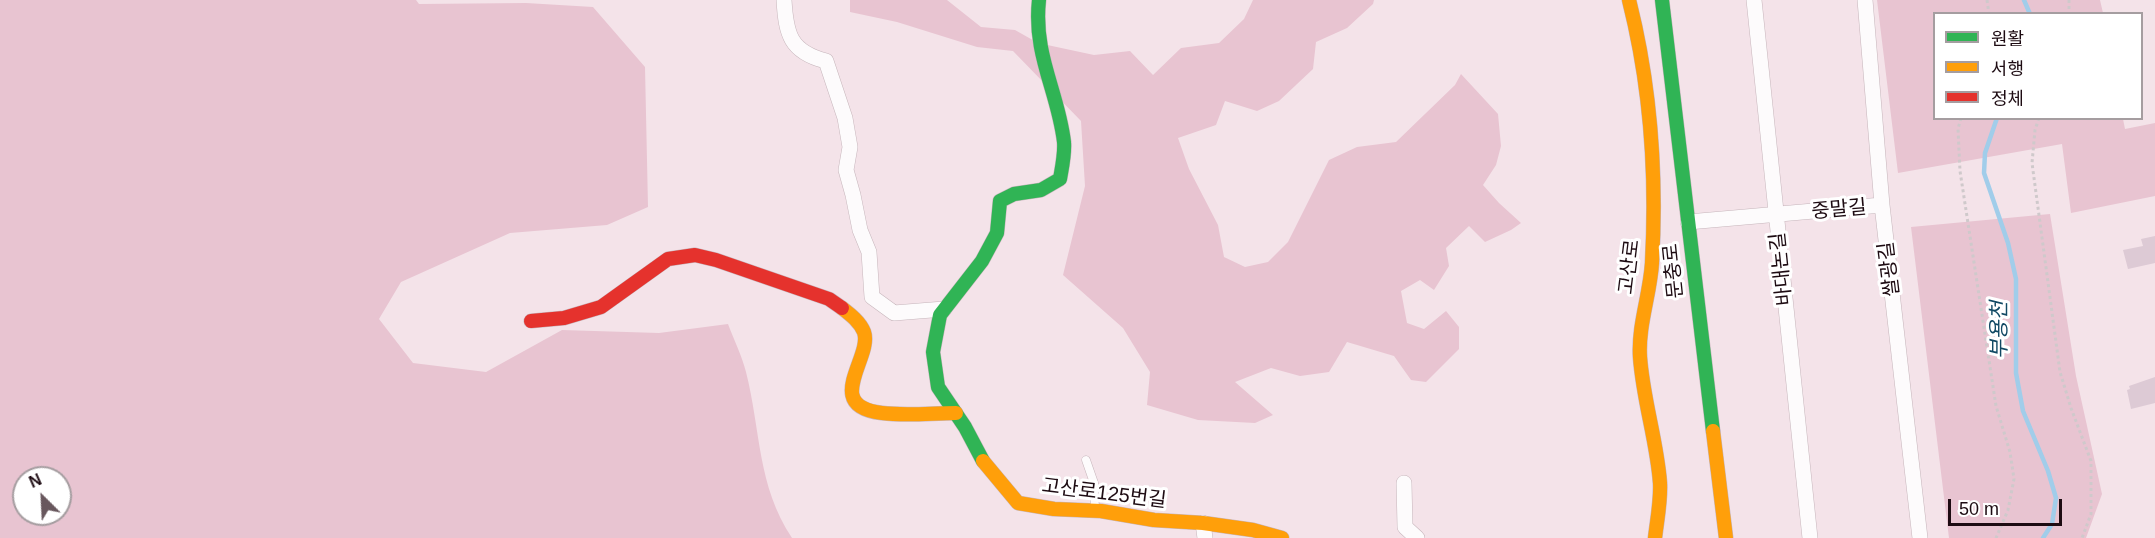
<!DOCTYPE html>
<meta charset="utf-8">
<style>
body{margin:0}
#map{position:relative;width:2155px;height:538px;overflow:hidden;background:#f4e3e9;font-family:Arial,"Noto Sans KR",sans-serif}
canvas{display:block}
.legend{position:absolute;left:1933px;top:12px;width:210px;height:108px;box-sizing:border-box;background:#fff;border:2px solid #a59da0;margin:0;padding:8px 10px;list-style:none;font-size:18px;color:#1d0b12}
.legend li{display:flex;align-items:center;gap:12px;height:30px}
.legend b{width:30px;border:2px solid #a59da0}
.north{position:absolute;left:12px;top:466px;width:60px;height:60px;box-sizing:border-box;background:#fff;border:2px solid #a59da0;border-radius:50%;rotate:336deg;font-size:16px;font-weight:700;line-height:24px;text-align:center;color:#1d0b12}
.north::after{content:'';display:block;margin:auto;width:21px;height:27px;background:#68575d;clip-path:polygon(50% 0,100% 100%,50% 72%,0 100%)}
.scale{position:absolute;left:1948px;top:499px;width:114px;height:27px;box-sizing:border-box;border:3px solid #1d0b12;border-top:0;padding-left:8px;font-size:18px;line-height:21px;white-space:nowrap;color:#1d0b12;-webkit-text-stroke:4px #fff;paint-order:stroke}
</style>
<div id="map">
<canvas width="2155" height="538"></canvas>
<ul class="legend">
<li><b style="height:8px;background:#30b455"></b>원활</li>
<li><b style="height:8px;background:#ff9f0a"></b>서행</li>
<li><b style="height:8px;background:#e5322d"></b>정체</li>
</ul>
<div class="north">N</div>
<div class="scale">50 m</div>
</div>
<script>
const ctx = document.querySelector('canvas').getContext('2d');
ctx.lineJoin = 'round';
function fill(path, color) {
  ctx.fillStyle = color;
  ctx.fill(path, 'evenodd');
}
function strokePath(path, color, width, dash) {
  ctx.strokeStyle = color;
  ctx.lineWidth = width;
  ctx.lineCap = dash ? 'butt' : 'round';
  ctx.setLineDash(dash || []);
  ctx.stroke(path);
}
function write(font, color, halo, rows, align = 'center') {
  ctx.font = font + ' Arial,"Noto Sans KR",sans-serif';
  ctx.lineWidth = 6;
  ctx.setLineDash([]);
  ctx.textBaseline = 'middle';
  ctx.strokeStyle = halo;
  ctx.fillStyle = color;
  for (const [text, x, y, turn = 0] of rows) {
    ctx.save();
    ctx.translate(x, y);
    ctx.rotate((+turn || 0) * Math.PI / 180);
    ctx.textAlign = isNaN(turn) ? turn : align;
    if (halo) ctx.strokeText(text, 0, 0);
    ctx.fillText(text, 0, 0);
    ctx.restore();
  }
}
fill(new Path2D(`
 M0 0H416L419 4 526 3 593 7 645 67 648 207 607 225 510 233 401 282 379 319 413 363 486 372 562 330 659 333 728 324C734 340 742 356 746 372 761 431 757 485 792 538H0ZM24 478H60V514H24Z
 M850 0H947L981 27 1015 30 1038 43 1094 55 1130 51 1153 75 1181 48 1219 43 1244 19 1253 0H1374L1373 4 1347 28 1316 42 1313 69 1279 101 1257 111 1225 101 1216 125 1178 138 1189 169 1218 225 1224 257 1245 267 1268 262 1288 242 1329 160 1357 147 1396 142 1455 85 1461 74 1498 114 1501 146 1496 165 1483 185 1499 203 1521 223 1511 230 1485 242 1469 226 1446 248 1449 266 1434 290 1420 280 1401 291 1407 323 1424 329 1446 311 1459 327V349L1426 382 1411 380 1394 356 1347 342 1329 372 1300 376 1271 368 1235 382 1273 415 1255 423 1198 420 1147 405 1150 372 1123 328 1063 275 1085 186 1081 121 1013 51 977 47 897 22 850 12Z
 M1877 0H2100L2103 13 1934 14V118L2123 119 2125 129 2155 123V196L2071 213 2062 144 1898 173Z
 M2050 214 2076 376 2102 494 2086 538H1949L1911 227Z`), '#e8c4d1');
strokePath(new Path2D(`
 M2024 0 2030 14
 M1997 118 1985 153 1984 173 2008 243 2016 279V373L2023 411 2048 471 2056 498 2052 524 2043 538`), '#a1cdea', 4.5);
fill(new Path2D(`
 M2155 236V263L2128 269 2123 250 2143 246 2141 239Z
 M2155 377V403L2131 409 2127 390 2130 389 2129 386Z`), '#ddcad5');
const lane = new Path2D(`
 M1086 460 1094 483 1095 510`);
const street = new Path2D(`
 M784 0C786 34 790 52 826 61L845 118 850 147 846 170 853 195 860 230 869 252 872 297 894 313 944 309
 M1754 0 1810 538
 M1865 0 1882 205 1920 538
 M1688 222 1882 205
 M1404 483 1405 527 1417 538
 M1203 523 1205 538`);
const fast = new Path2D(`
 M1662 0 1713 431
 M983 461 965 427 938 387 933 352 940 315 982 261 997 233 1000 201 1014 194 1041 190 1060 179C1062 167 1065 154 1064 142 1058 91 1033 55 1039 0`);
const slow = new Path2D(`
 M1629 0C1651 87 1657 173 1652 263 1650 295 1638 325 1640 357 1643 400 1657 441 1660 483 1661 501 1657 520 1655 538
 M842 308C851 315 860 322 864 332 873 357 821 406 882 413 906 416 932 413 956 413
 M1713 431 1726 538
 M983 461 1018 503 1054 509 1101 511 1154 520 1203 523 1253 530 1282 538`);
const jam = new Path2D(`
 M531 321 564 318 601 307 668 259 695 255 716 260 829 299 842 308`);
strokePath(lane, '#c6b5bb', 9);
strokePath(street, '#c6b5bb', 16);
strokePath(fast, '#c6b5bb', 15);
strokePath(slow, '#c6b5bb', 15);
strokePath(jam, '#c6b5bb', 15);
strokePath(new Path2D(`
 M1987 0 1989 14
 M2069 0V14
 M1961 118 1958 129 1960 171 1996 406 2010 452 2014 479 2008 510 1996 538
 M2039 118 2035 130 2032 163 2060 372 2071 408 2091 461V514L2082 538`), '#cfc9cb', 3, [3, 3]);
strokePath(lane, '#fdfbfc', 8);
strokePath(street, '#fdfbfc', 15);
strokePath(fast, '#30b455', 14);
strokePath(slow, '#ff9f0a', 14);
strokePath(jam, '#e5322d', 14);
write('20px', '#1d0b12', '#fff', [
 ["중말길",1839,210,-5],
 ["고산로",1630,267,-83],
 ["바대논길",1782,269,-96],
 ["쌀광길",1890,269,-97],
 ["문충로",1674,271,-96],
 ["고산로125번길",1104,494,7]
]);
write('italic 21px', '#104863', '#fff', [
 ["부용천",2000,330,-90]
]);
</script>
